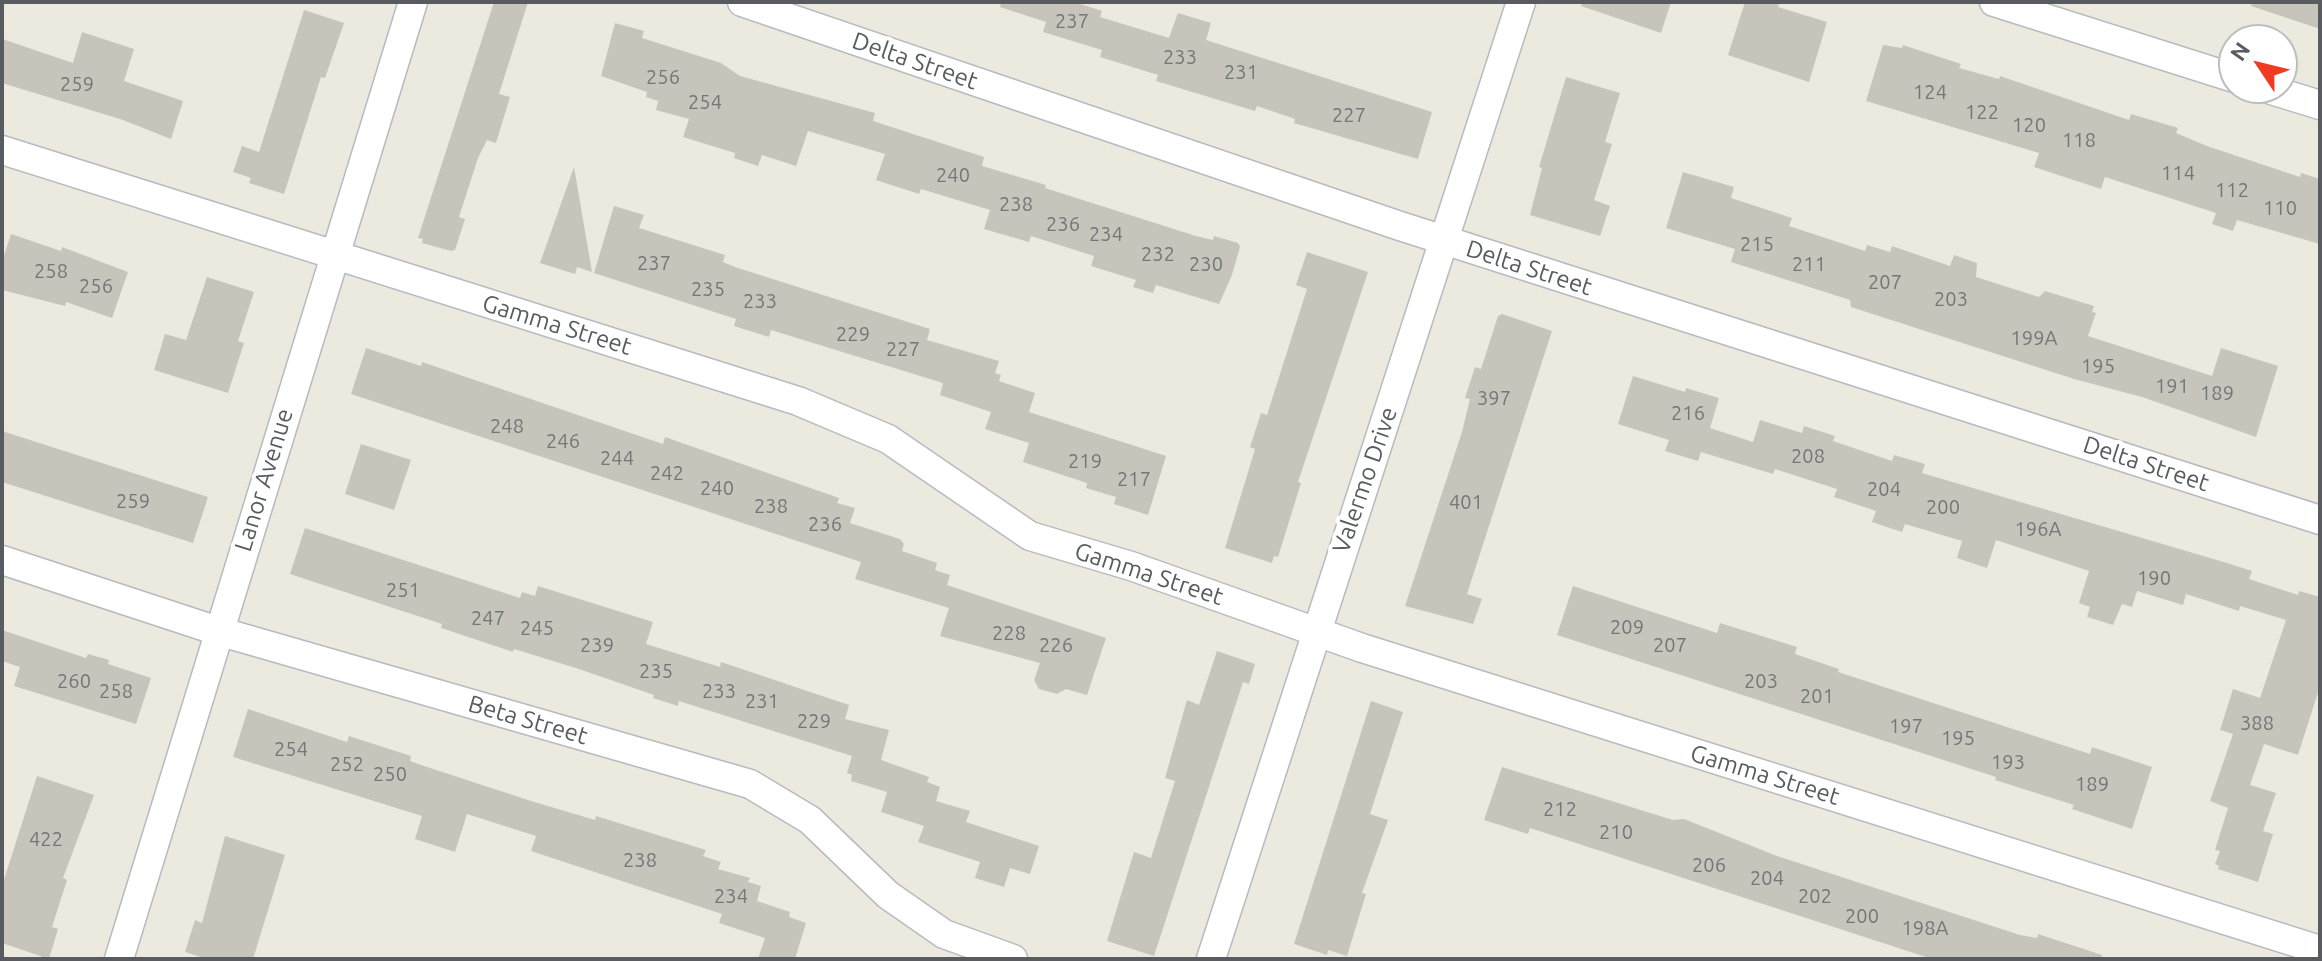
<!DOCTYPE html>
<style>
body{margin:0}
#map{position:relative;width:2322px;height:961px;overflow:hidden;background:#eceadf;font-family:Ubuntu,sans-serif}
canvas{display:block}
.frame{position:absolute;inset:0;border:4px solid #585c61;pointer-events:none}
.north{position:absolute;left:2218px;top:24px;width:80px;height:80px;box-sizing:border-box;background:#fff;border:2px solid #bcbec0;border-radius:50%;rotate:305deg;font-size:22px;font-weight:700;line-height:32px;text-align:center;color:#585c61}
.north::after{content:'';display:block;margin:auto;width:28px;height:36px;background:#f03b21;clip-path:polygon(50% 0,100% 100%,50% 72%,0 100%)}
</style>
<div id="map">
<canvas width="2322" height="961"></canvas>
<div class="frame"></div>
<div class="north">N</div>
</div>
<script>
const ctx = document.querySelector('canvas').getContext('2d');
ctx.lineJoin = 'round';
function fill(path, color) {
  ctx.fillStyle = color;
  ctx.fill(path, 'evenodd');
}
function strokePath(path, color, width, dash) {
  ctx.strokeStyle = color;
  ctx.lineWidth = width;
  ctx.lineCap = dash ? 'butt' : 'round';
  ctx.setLineDash(dash || []);
  ctx.stroke(path);
}
function write(font, color, halo, rows, align = 'center') {
  ctx.font = font + ' Ubuntu,sans-serif';
  ctx.lineWidth = 8;
  ctx.setLineDash([]);
  ctx.textBaseline = 'middle';
  ctx.strokeStyle = halo;
  ctx.fillStyle = color;
  for (const [text, x, y, turn = 0] of rows) {
    ctx.save();
    ctx.translate(x, y);
    ctx.rotate((+turn || 0) * Math.PI / 180);
    ctx.textAlign = isNaN(turn) ? turn : align;
    if (halo) ctx.strokeText(text, 0, 0);
    ctx.fillText(text, 0, 0);
    ctx.restore();
  }
}
fill(new Path2D(`
 M494 2H528L499 94 510 97 496 143 487 140 478 158 459 217 465 219 455 250 451 251 422 243 423 239 418 238Z
 M1001 2H1074L1102 11 1100 17 1169 38 1178 13 1211 23 1206 40 1432 112 1418 159 1294 123 1295 119 1257 106 1255 111 1156 81 1158 75 1100 57 1102 50 1043 32 1046 22 1000 7Z
 M1582 2H1671L1661 33 1581 6Z
 M1745 2H1779L1778 7 1827 22 1809 82 1728 55Z
 M2252 2H2320V29L2251 6Z
 M304 10 344 23 325 78 321 77 284 194 249 183 251 178 233 172 242 146 259 152Z
 M615 23 644 31 642 38 721 63 740 76 875 113 873 121 984 157 982 166 1046 185 1045 188 1196 236 1213 240 1214 236 1238 243 1240 247 1232 275 1219 304 1156 285 1153 293 1133 287 1136 280 1091 266 1094 256 1031 236 1029 242 984 229 990 210 921 189 919 194 876 180 885 154 808 131 796 166 762 155 758 166 734 158 735 153 683 137 689 119 656 110 658 101 646 97 647 92 601 76Z
 M82 32 134 49 124 81 183 101 171 139 123 120 2 83V39L73 63Z
 M1883 45 1902 48 1903 45 1961 64 1959 68 1999 79 2000 76 2129 120 2131 114 2178 128 2176 133 2207 146 2300 177 2301 173 2320 179V244L2237 220 2233 231 2212 224 2216 213 2105 177 2101 189 2034 167 2039 153 1866 101Z
 M1566 77 1620 93 1605 142 1612 144 1594 200 1610 206 1600 236 1530 215 1542 168 1539 167Z
 M574 167 592 272 577 267 575 274 540 263Z
 M1683 172 1734 187 1731 198 1792 218 1789 226 1865 251 1867 245 1890 252 1892 246 1950 266 1954 255 1977 263 1976 277 2039 297 2045 291 2094 306 2092 312 2096 313 2088 336 2212 376 2221 348 2278 366 2256 437 2142 397 2074 379 1851 307 1850 300 1731 262 1735 249 1666 228Z
 M614 206 644 215 639 228 725 255 723 262 735 267 930 329 927 340 999 361 995 373 1001 375 999 381 1035 393 1029 412 1166 456 1148 515 1114 504 1116 497 1086 488 1087 483 1023 462 1029 443 985 429 991 412 940 395 943 383 771 330 769 337 734 326 736 319 594 273Z
 M11 234 61 251 62 247 128 272 112 318 66 302 65 306 2 290V262Z
 M1307 252 1368 272 1298 482 1301 483 1278 557 1274 556 1272 563 1225 548 1255 449 1250 447 1261 413 1267 415 1307 289 1296 285Z
 M207 277 254 292 238 341 244 343 228 393 154 370 165 334 186 340Z
 M1502 314 1552 331 1467 594 1482 599 1473 624 1405 606 1462 432 1470 399 1465 398 1475 367 1481 369 1498 316Z
 M366 348 421 366 422 362 663 444 665 437 839 498 837 503 855 508 850 523 900 539 904 544 902 551 937 563 935 570 950 575 947 585 1106 638 1087 695 1066 689 1057 694 1039 689 1034 680 1040 663 940 636 949 608 855 579 861 562 351 394Z
 M1633 376 1685 392 1686 388 1719 398 1710 428 1753 442 1760 420 1802 433 1804 426 1835 436 1833 441 1892 461 1894 455 1925 464 1922 473 2227 563 2252 571 2249 579 2298 595 2299 591 2320 597V686L2298 755 2264 744 2250 785 2276 793 2263 831 2273 834 2258 882 2218 869 2219 866 2215 864 2220 851 2215 850 2228 808 2210 801 2233 734 2220 730 2233 689 2260 698 2286 620 2240 606 2239 611 2186 594 2183 605 2137 591 2132 607 2122 604 2113 625 2087 617 2090 607 2079 603 2089 571 1996 540 1987 568 1957 558 1962 541 1905 524 1902 532 1872 522 1876 511 1834 497 1837 489 1775 469 1773 474 1701 452 1698 461 1665 451 1669 440 1618 424Z
 M2 431 208 497 193 543 2 482Z
 M361 444 411 460 394 510 345 494Z
 M305 528 520 598 522 592 535 596 538 586 653 622 646 644 720 667 721 662 849 705 845 719 889 730 881 760 929 777 927 782 940 787 936 801 970 811 966 822 1039 846 1030 874 1010 868 1004 887 975 878 980 862 918 842 924 826 881 812 887 792 851 781 852 775 847 773 852 756 679 701 678 706 653 698 654 695 579 669 514 649 513 652 441 628 442 624 290 574Z
 M1573 586 1717 633 1720 623 1797 647 1795 654 1839 669 1838 672 2090 754 2092 747 2152 767 2132 829 2072 809 2074 805 1995 780 1996 777 1557 635Z
 M2 630 86 658 88 654 109 660 108 664 151 678 136 724 14 686 20 667 2 661Z
 M1217 651 1255 664 1249 684 1243 682 1154 956 1107 941 1134 852 1151 858 1175 781 1165 778 1187 700 1199 705Z
 M1371 701 1403 712 1370 814 1388 820 1362 893 1366 894 1347 956 1328 950 1327 955 1294 944Z
 M248 709 347 742 349 736 411 756 410 761 424 766 531 801 595 820 596 816 706 850 703 856 721 862 718 869 750 878 748 882 761 886 757 901 790 912 789 917 806 923 795 959H758L765 938 719 923 722 914 531 851 536 836 467 814 455 852 415 839 422 816 233 757Z
 M1502 767 1673 820 1684 819 1777 856 2020 935 2037 938 2038 934 2102 955 2101 959H1932L1530 828 1528 834 1484 820Z
 M37 776 94 795 63 878 67 880 52 927 58 929 49 959 2 943V886Z
 M225 836 285 855 253 959H207L185 952 195 920 202 923Z`), '#c7c4bc');
const minor = new Path2D(`
 M742 2 1400 226 2320 520
 M1994 2 2234 78
 M2265 88 2320 105
 M2 150 798 401 888 439 1030 536 1131 566 1362 648 2320 950
 M2 560 218 631 750 784 810 820 888 895 944 934 1013 959
 M119 959 413 2
 M1211 959C1312 639 1420 322 1521 2`);
strokePath(minor, '#b7babf', 31);
strokePath(minor, '#fff', 28);
write('20px', '#747678', null, [
 ["237",1072,21],
 ["233",1180,57],
 ["231",1241,72],
 ["256",663,77],
 ["259",77,84],
 ["124",1930,92],
 ["254",705,102],
 ["122",1982,112],
 ["227",1349,115],
 ["120",2029,125],
 ["118",2079,140],
 ["114",2178,173],
 ["240",953,175],
 ["112",2232,190],
 ["238",1016,204],
 ["110",2280,208],
 ["236",1063,224],
 ["234",1106,234],
 ["215",1757,244],
 ["232",1158,254],
 ["237",654,263],
 ["230",1206,264],
 ["211",1809,264],
 ["258",51,271],
 ["207",1885,282],
 ["256",96,286],
 ["235",708,289],
 ["203",1951,299],
 ["233",760,301],
 ["229",853,334],
 ["199A",2034,338],
 ["227",903,349],
 ["195",2098,366],
 ["191",2172,386],
 ["189",2217,393],
 ["397",1494,398],
 ["216",1688,413],
 ["248",507,426],
 ["246",563,441],
 ["208",1808,456],
 ["244",617,458],
 ["219",1085,461],
 ["242",667,473],
 ["217",1134,479],
 ["240",717,488],
 ["204",1884,489],
 ["259",133,501],
 ["401",1466,502],
 ["238",771,506],
 ["200",1943,507],
 ["236",825,524],
 ["196A",2038,529],
 ["190",2154,578],
 ["251",403,590],
 ["247",488,618],
 ["209",1627,627],
 ["245",537,628],
 ["228",1009,633],
 ["239",597,645],
 ["226",1056,645],
 ["207",1670,645],
 ["235",656,671],
 ["260",74,681],
 ["203",1761,681],
 ["258",116,691],
 ["233",719,691],
 ["201",1817,696],
 ["231",762,701],
 ["229",814,721],
 ["388",2257,723],
 ["197",1906,726],
 ["195",1958,738],
 ["254",291,749],
 ["193",2008,762],
 ["252",347,764],
 ["250",390,774],
 ["189",2092,784],
 ["212",1560,809],
 ["210",1616,832],
 ["422",46,839],
 ["238",640,860],
 ["206",1709,865],
 ["204",1767,878],
 ["234",731,896],
 ["202",1815,896],
 ["200",1862,916],
 ["198A",1925,928]
]);
write('24px', '#585c61', '#fff', [
 ["Delta Street",915,61,19],
 ["Delta Street",1529,268,18],
 ["Gamma Street",557,325,17],
 ["Delta Street",2146,464,18],
 ["Lanor Avenue",264,480,-73],
 ["Valermo Drive",1365,480,-71],
 ["Gamma Street",1149,574,18],
 ["Beta Street",528,720,16],
 ["Gamma Street",1765,775,17]
]);
</script>
